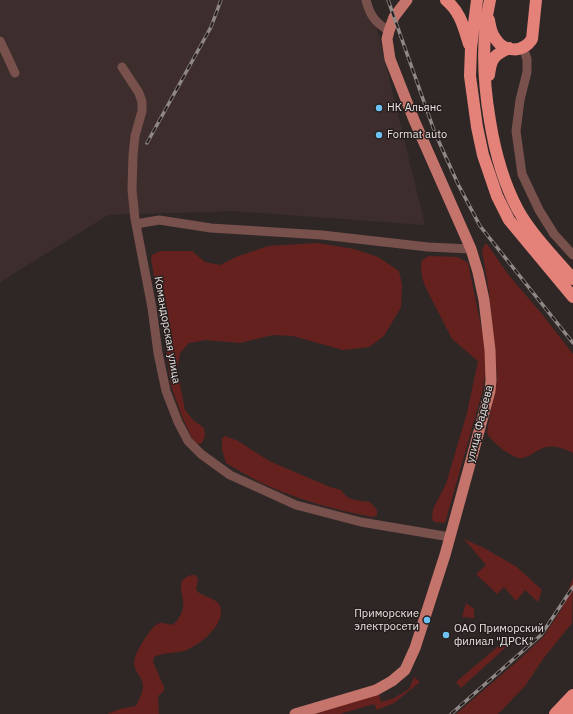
<!DOCTYPE html>
<meta charset="utf-8">
<style>
body{margin:0}
canvas{display:block;background:#2f2726}
</style>
<canvas width="573" height="714"></canvas>
<script>
const ctx = document.querySelector('canvas').getContext('2d');
ctx.lineJoin = 'round';
function fill(path, color) {
  ctx.fillStyle = color;
  ctx.fill(path, 'evenodd');
}
function strokePath(path, color, width, dash) {
  ctx.strokeStyle = color;
  ctx.lineWidth = width;
  ctx.lineCap = dash ? 'butt' : 'round';
  ctx.setLineDash(dash || []);
  ctx.stroke(path);
}
function write(font, color, halo, rows, align = 'center') {
  ctx.font = font + ' "IBM Plex Sans",sans-serif';
  ctx.lineWidth = 3;
  ctx.setLineDash([]);
  ctx.textBaseline = 'middle';
  ctx.strokeStyle = halo;
  ctx.fillStyle = color;
  for (const [text, x, y, turn = 0] of rows) {
    ctx.save();
    ctx.translate(x, y);
    ctx.rotate((+turn || 0) * Math.PI / 180);
    ctx.textAlign = isNaN(turn) ? turn : align;
    if (halo) ctx.strokeText(text, 0, 0);
    ctx.fillText(text, 0, 0);
    ctx.restore();
  }
}
fill(new Path2D(`
 M0 0H370L425 225 233 211 108 215 0 282Z`), '#3d2e2d');
fill(new Path2D(`
 M317 243 354 249 378 257 399 271 402 285 401 307 384 336 369 347 343 350 293 336 273 335 240 343 206 340 189 343 180 353 177 370 185 410 193 420 204 428 205 436 202 443 197 444 192 438 183 419 171 386 162 321 151 259 152 255 160 251H192L205 262 220 265 236 257 268 246Z
 M485 244H487L507 273 541 313 573 354V453C565 449 556 445 546 447 538 449 531 456 523 458 513 460 494 443 488 435L487 432 497 378 489 291 482 250Z
 M429 256 458 257 468 263 485 345 486 370 482 393 445 523 434 522 432 519 433 509 446 484 467 413 478 361 452 339 425 286 422 277 421 268 422 260Z
 M225 436 238 441 269 461 330 487 341 490C349 502 358 500 370 502L377 510V515L373 517C336 510 299 500 264 484 251 478 239 470 226 463L222 449V438Z
 M464 539 484 548 517 567 542 590 538 602 525 590 516 601 504 587 497 594 476 574 486 565Z
 M192 575H195L198 579 196 589 198 592C203 596 211 597 217 602 220 604 221 609 221 613 220 629 198 646 184 651 175 653 160 653 154 657L153 662 164 687V691L158 696 159 714H107L120 709 136 706C139 700 143 692 143 686 143 675 131 671 135 657 138 649 152 624 160 623 171 622 171 631 180 616 191 599 169 581 192 575Z
 M573 578 572 623 543 659 525 686 498 714H456L521 658 543 637 561 610Z
 M466 603 474 609V618L462 617Z
 M502 643 506 647 461 688 456 682Z
 M414 677 420 682 394 703 377 710 374 704 340 714H312L379 693 381 702 394 698 409 689Z`), '#65211d');
strokePath(new Path2D(`
 M366 0C370 16 375 22 389 31
 M0 41 15 73
 M523 48 527 59V72L520 100 516 131 522 174 539 210 554 234 573 255
 M122 67 139 93 142 102V111L135 136 133 155 132 190 135 219 152 308 158 353 166 391 178 422 188 441 201 454 230 475 296 505 361 522 450 537
 M136 224 159 220 211 228 322 235 428 247 471 249`), '#78504c', 9);
strokePath(new Path2D(`
 M295 714 376 690 392 681 405 670 415 648 445 555 490 391 491 380 490 350 484 300 478 272 471 249 414 120 390 59 387 39 389 31 394 17 407 0`), '#c5746c', 11);
strokePath(new Path2D(`
 M446 0C461 13 463 26 469 44
 M477 0 471 48 470 76 477 127 483 155 497 196 509 220 573 297
 M490 0C481 40 483 80 490 121 495 152 503 182 518 210 532 235 555 258 573 279
 M489 20C490 26 491 33 495 38 504 53 523 53 532 39L536 0
 M489 75C491 58 494 55 509 48
 M555 714 573 695
 M569 714 573 709`), '#e48279', 12);
const rail = new Path2D(`
 M388 0 435 133 458 184 480 226 573 343
 M147 143 211 27 221 0
 M451 714 541 635 573 587`);
strokePath(rail, '#8f8887', 3.5);
strokePath(rail, '#251e1d', 2, [6]);
for (const [x, y, r, color] of [
 [379,108,4,"#6ec2f3"],
 [379,135,4,"#6ec2f3"],
 [427,620,4,"#6ec2f3"],
 [446,635,4,"#6ec2f3"]
]) {
  const dot = new Path2D();
  dot.arc(x, y, r, 0, 2 * Math.PI);
  ctx.fillStyle = color;
  ctx.fill(dot);
  strokePath(dot, '#251e1d', 1.5);
}
write('11px', '#e9e4e3', '#251e1d', [
 ["НК Альянс",387,108],
 ["Format auto",387,135],
 ["Приморские",419,614,"right"],
 ["электросети",419,627,"right"],
 ["ОАО Приморский",454,629],
 ["филиал \"ДРСК\"",454,642]
], 'left');
write('11px', '#e9e4e3', '#251e1d', [
 ["Командорская улица",167,330,80],
 ["улица Фадеева",480,424,-76]
]);
</script>
